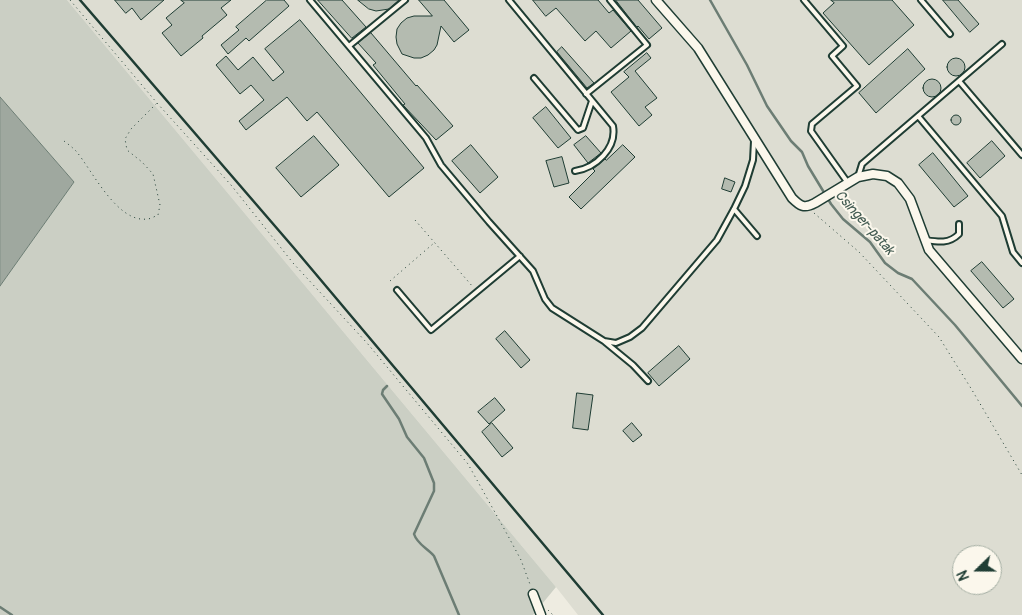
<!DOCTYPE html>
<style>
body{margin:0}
#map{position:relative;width:1022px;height:615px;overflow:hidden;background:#eeece1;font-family:Pangolin,sans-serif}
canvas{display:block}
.north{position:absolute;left:952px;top:545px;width:50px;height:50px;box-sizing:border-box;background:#fbf7ec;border:1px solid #a3ada2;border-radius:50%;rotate:248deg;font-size:14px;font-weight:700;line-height:20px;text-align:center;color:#1f3d34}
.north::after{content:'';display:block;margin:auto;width:18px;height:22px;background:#1f3d34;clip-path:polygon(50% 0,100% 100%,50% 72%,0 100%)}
</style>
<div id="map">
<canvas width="1022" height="615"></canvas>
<div class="north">N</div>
</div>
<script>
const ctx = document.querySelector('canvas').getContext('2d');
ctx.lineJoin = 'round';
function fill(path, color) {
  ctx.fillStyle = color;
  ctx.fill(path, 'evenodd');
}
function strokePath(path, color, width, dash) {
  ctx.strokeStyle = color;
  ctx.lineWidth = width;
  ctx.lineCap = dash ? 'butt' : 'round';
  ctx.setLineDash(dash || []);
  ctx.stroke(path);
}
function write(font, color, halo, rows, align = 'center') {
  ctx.font = font + ' Pangolin,sans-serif';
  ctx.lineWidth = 4;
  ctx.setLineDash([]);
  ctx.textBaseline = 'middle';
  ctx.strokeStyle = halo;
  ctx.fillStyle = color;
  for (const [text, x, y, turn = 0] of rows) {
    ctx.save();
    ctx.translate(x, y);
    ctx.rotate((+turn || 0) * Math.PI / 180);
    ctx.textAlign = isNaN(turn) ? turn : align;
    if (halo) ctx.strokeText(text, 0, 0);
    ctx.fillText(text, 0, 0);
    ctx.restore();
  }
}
fill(new Path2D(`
 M67 0H1022V615H578L556 587ZM962 555H992V585H962Z`), '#ddddd2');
fill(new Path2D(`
 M0 0H67L556 587 533 615H0V286L74 182 0 97Z`), '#cbcfc4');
const water = new Path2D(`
 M0 97 74 182 0 286Z`);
fill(water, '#9fa89f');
strokePath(water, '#6c7d74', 1);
strokePath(new Path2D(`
 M710 0 747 65 767 106 791 141 802 152 808 166 831 204 843 219 870 242 885 263 898 273 912 279 955 325 1022 406
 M387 386 383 390 382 394 399 419 407 437 424 458 434 483V491L414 534C417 544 427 548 434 556L459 615
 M0 607 12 615`), '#6c7d74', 2.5);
const building = new Path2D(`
 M115 0H164L141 20 132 8 126 13Z
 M181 0H231L221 8 227 15 202 36 203 38 181 56 162 33 172 25 166 18 184 3Z
 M267 0H284L289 6 249 41 246 38 228 54 221 45 239 30 236 27Z
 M318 0H342L366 27 352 38Z
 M358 0H399L389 9 376 11 369 9Z
 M419 0H444L469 30 454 42 441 26 437 45 434 50 428 55 421 58H414L402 54 397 44 396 37 397 29 401 23 407 18 414 16H432Z
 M533 0H598L609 13 613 10 631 31 611 48 596 31 585 41 556 8 546 16Z
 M616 0H638L662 28 649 39 638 26 637 27Z
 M831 0H892L914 25 869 65 823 13 834 3Z
 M943 0H958L979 24 970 32Z
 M300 20 424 168 389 197 317 112 307 121 287 97 246 130 239 121 264 100 251 85 240 94 216 65 226 56 238 70 253 57 273 81 284 72 265 49Z
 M371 33 416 86 417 85 453 126 436 140 403 105 405 104 373 65 376 63 358 43Z
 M562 47 594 83 587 88 557 52Z
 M908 49 925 69 876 113 859 93Z
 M647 53 651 58 635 71 657 98 645 107 652 115 639 126 611 92 629 77 624 72Z
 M947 67a9 9 0 1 1 18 0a9 9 0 1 1-18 0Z
 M923 88a9 9 0 1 1 18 0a9 9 0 1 1-18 0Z
 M546 107 571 138 558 148 533 118Z
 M951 120a5 5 0 1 1 10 0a5 5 0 1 1-10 0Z
 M314 136 339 165 301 197 276 168Z
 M586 136 601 153 588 163 574 145Z
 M992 141 1005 156 980 178 967 163Z
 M471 145 498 177 480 193 452 161Z
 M623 145 635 157 581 209 569 197 595 171 593 169 605 159 606 160Z
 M933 153 968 196 954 207 919 165Z
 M562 157 569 183 554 187 546 161Z
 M725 178 735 182 731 192 722 189Z
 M982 262 1014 299 1003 308 971 271Z
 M505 331 530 360 521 368 496 339Z
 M679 346 690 359 659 386 648 373Z
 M577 393 593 395 588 430 573 428Z
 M495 398 505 410 489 424 478 412Z
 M492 423 513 448 502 457 482 432Z
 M632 423 642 435 633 442 623 431Z`);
fill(building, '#b4bbb0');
strokePath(building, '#1f3d34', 1);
const lane = new Path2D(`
 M310 0 426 138 441 165 489 222 533 271 545 299 552 308 604 341 616 343 630 337 642 328 717 240 734 209 745 186 753 160 754 141
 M509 0 613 126C617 148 596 168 575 171
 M804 0 843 46 832 56 857 86 812 124 811 131 848 183
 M921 0 950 34
 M349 46 405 0
 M534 78 578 130 583 128 592 101
 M959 81 1022 155
 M586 94 647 45 610 0
 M918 116 1002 216 1013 252 1022 263
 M858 177 862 164 1002 44
 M734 209 757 236
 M926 240C938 242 949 244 959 234V224
 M397 290 431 330 520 256
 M605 342 633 365 648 381`);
const street = new Path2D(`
 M656 0 698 48 792 198C800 206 804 209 815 203L858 177 873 174 887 176 898 183 910 199 929 250 1022 359
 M533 594 541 615`);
strokePath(lane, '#1f3d34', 8);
strokePath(street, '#1f3d34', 11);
strokePath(new Path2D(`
 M70 0 157 103 231 185 293 263 367 343 468 464 507 534 521 560 531 587
 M64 141C68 144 72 147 76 151 92 170 117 223 147 219 151 219 155 216 158 215L160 205 153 174 142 162 127 150 125 139 131 129 157 103
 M814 213 859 252 939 337 972 390 1022 475
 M415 220 473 287
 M390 281 434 243
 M548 610 553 615`), '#1f3d34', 1, [1, 4]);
strokePath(lane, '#fbf7ec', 4);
strokePath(street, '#fbf7ec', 8);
strokePath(new Path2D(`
 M80 0 293 247 603 615`), '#1f3d34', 2.5);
write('italic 14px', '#455d54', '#fbf7ec', [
 ["Csinger-patak",864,223,48]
]);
</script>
